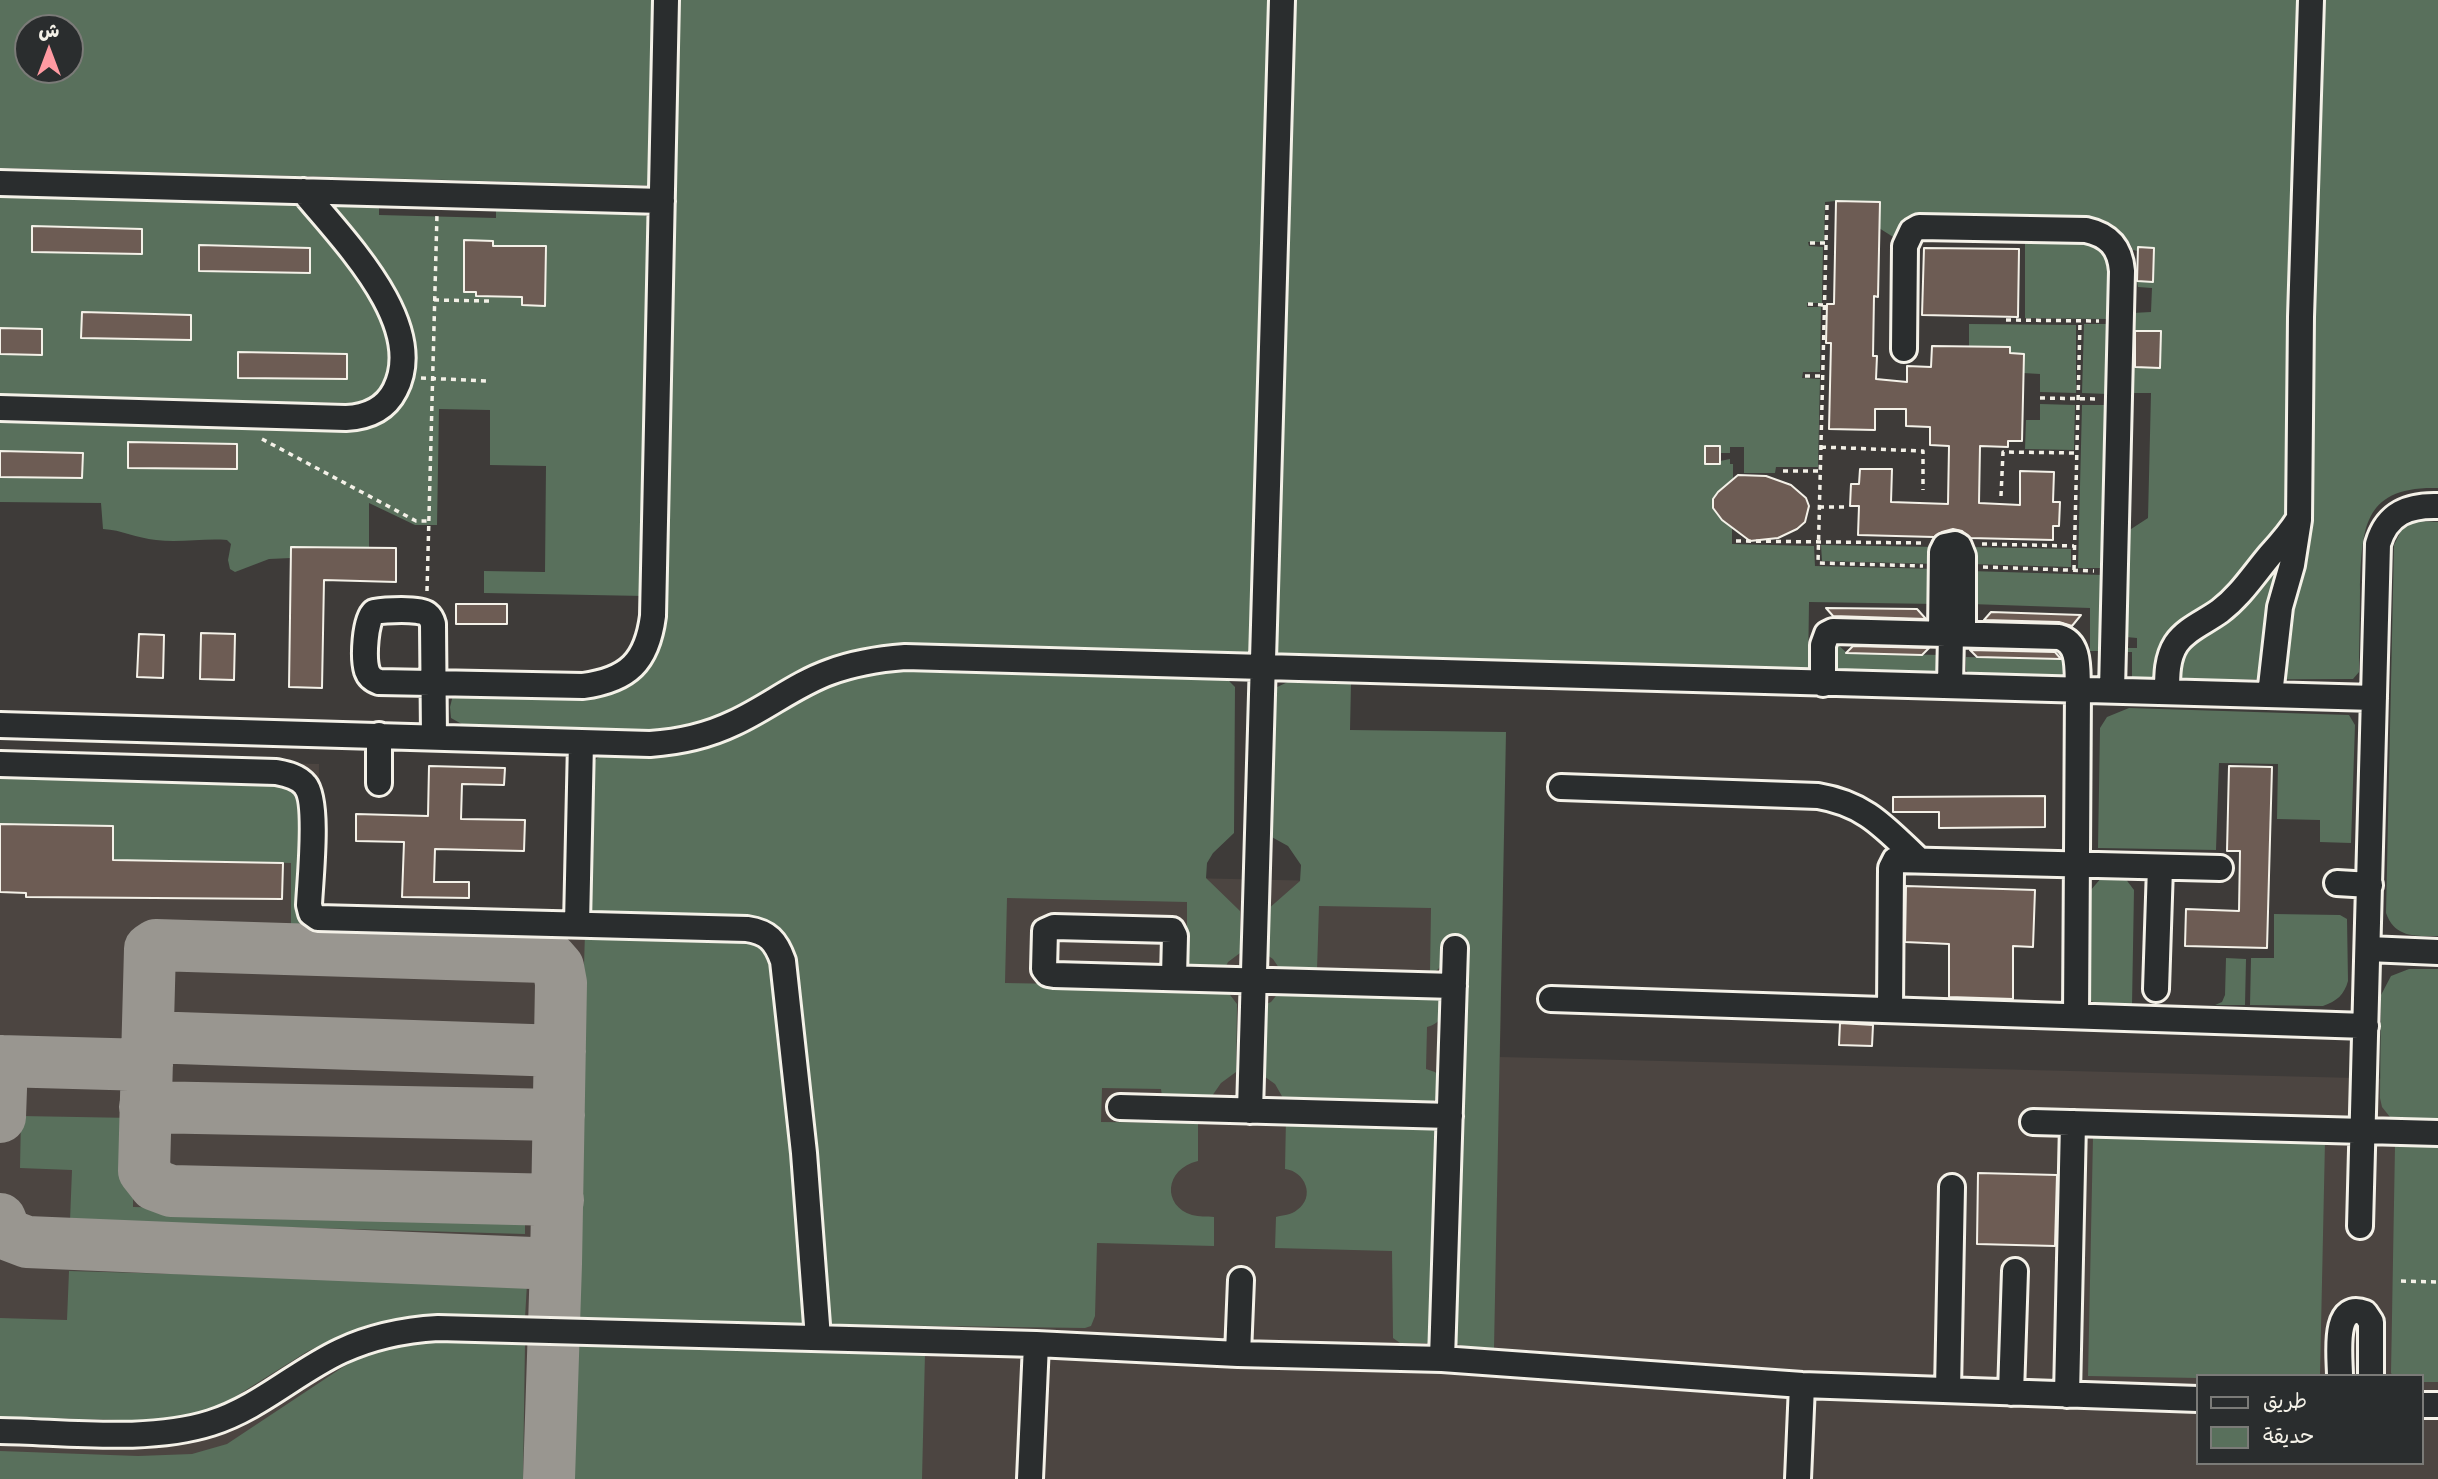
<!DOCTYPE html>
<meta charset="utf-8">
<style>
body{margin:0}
#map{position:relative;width:2438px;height:1479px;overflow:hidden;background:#3e3b39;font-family:Delius,"Playpen Sans Arabic",sans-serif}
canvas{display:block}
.legend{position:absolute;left:2196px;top:1374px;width:228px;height:91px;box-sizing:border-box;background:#2a2d2e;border:2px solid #7b7b78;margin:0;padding:9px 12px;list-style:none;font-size:21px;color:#f4f1e8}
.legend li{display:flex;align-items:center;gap:14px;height:35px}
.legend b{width:35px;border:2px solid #7b7b78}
.north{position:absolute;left:14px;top:14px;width:70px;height:70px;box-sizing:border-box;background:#2a2d2e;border:2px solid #7b7b78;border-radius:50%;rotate:0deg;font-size:19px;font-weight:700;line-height:28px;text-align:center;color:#f4f1e8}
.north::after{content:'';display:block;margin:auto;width:24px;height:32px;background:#ff9aa2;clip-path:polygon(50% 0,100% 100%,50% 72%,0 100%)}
</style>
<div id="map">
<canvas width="2438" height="1479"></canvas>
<ul class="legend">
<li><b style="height:9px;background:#2a2d2e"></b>طريق</li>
<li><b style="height:19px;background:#59705c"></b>حديقة</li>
</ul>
<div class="north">ش</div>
</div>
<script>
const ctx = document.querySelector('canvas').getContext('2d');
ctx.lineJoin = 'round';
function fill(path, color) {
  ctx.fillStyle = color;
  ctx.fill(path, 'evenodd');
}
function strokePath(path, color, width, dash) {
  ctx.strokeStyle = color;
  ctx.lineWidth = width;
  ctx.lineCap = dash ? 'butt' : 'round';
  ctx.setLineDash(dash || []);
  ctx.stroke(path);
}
fill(new Path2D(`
 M0 757 319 764 318 907 577 914 1008 874 1503 885 1500 1057 2438 1080V1479H0ZM2198 1376H2422V1463H2198Z`), '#4c4541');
fill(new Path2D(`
 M0 0H2438V488C2362 486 2362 529 2360 590 2360 618 2359 645 2359 672L2353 679 2132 680V652H2125V648H2137V638L2126 637 2128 531 2148 518 2151 393H2131V367L2160 368V331H2132V313L2151 312 2152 288 2138 287 2137 281H2153L2154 248 2138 247V251L2133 250C2127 235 2114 223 2098 218L1925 213C1907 213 1898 223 1898 240L1836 201 1825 202 1824 242H1808L1809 246 1823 247 1822 303H1807V307H1821L1820 372H1803L1802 378 1820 379 1818 467H1776L1775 473H1744V447H1730V453H1720L1719 446H1705V464L1730 459V464H1733V481C1707 497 1708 509 1732 527V544L1814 546 1815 566 1937 569 1936 604 1809 602 1808 674 1351 655 1168 650 891 647 723 717 675 730 650 732 467 727 451 718 450 707 453 695 624 687C649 671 655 661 661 633L672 186 0 168ZM28 28H70V70H28Z
 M0 193 290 203 298 206 373 296 388 335 390 367 388 381 375 399 352 403 0 397Z
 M379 199V215L496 218V205L641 211 652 222 645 596 484 593V571L545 572 546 466 490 465V410L439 409 437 525H415L369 503V548L292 547 291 558 269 559 235 572 230 569 228 560 231 544 227 540C204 538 180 543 156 540 136 538 122 530 103 529L101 503 0 502V419L377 421 391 415 401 404 408 385 409 322 405 308 397 293 335 209V205L341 200Z
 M2025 237 2091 239 2110 252V319L2025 318Z
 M1969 324 2076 325V393L2040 392V374L2023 373V354L2010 353V347H1969Z
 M2084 324H2110L2108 394 2082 393Z
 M2040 404 2075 405 2074 450 2025 449 2026 420H2040Z
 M2082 405H2107L2104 568H2078Z
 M2417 521 2438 522V936C2415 936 2395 938 2386 913L2394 545 2402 529Z
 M1821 545 1938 547V564L1822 561Z
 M1970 547 2071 549V567L1970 564Z
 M1970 571 2103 575 2101 651H2090V608L1970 604Z
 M1837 644 1847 653 1940 655 1938 672 1935 674 1840 672 1836 664Z
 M1966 657 2064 659V671L2060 678 1970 676 1966 670Z
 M891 669 1221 678 1227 679 1235 687 1234 833 1213 853 1207 863 1206 878 1240 911V953L1228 962 1225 968 1187 966V902L1007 898 1005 983 1224 987 1237 1004 1236 1072 1221 1083 1212 1096H1162L1161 1089 1102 1088 1101 1122 1198 1123V1161C1164 1169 1162 1206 1192 1215 1199 1217 1207 1216 1214 1217V1246L1097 1243 1095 1316 1091 1326 1085 1328 582 1321 575 1316 574 1303 590 764 599 757 610 755 672 754 842 681Z
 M1292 680 1351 683 1350 730 1506 732 1494 1348 1465 1347 1455 1343 1454 1338 1464 944 1444 943C1443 956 1445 970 1430 973L1431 908 1319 906 1317 970 1279 968 1273 959 1264 953 1267 910 1300 881 1301 865 1288 846 1268 835 1273 695 1275 688Z
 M2129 708 2349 715 2355 725 2351 843 2320 842V820L2277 819 2278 764 2219 763 2216 850 2098 848 2100 728 2107 717Z
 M0 769 278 777 299 788 305 909 567 928V938L291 929V863L113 860V826L0 824Z
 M2102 877 2125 878 2134 890 2132 1005C2118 1005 2093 1010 2087 995L2090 891Z
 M2274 914 2340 915 2347 919 2348 981C2344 995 2337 1001 2323 1006L2250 1005 2251 958H2274Z
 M2226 958 2246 959 2245 1005H2215L2222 1002 2225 995Z
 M2409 969H2438V1119L2390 1117 2382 1107 2380 1098 2381 995 2391 976Z
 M1280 991 1436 995 1443 1003C1442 1017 1441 1023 1427 1027L1426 1069 1435 1072 1442 1080 1440 1096 1431 1103 1283 1098 1275 1084 1261 1074 1264 1005 1271 1002Z
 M21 1116 134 1118 133 1207 525 1216V1234L70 1221 72 1170 20 1168Z
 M1286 1118 1438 1124 1430 1343H1400L1393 1338 1392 1251 1275 1248 1276 1217C1283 1215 1291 1215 1297 1210 1316 1197 1305 1171 1285 1169Z
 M2093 1137 2325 1141 2320 1376H2198V1378L2088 1376Z
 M2395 1146 2438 1147V1382H2422V1376H2393L2391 1373Z
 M69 1271 527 1284 525 1318H403L370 1324 308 1351 230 1400 196 1415 161 1421 0 1417V1318L67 1320Z
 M437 1340 525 1343 523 1479H0V1451L138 1456 192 1454 227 1444 343 1367 375 1350 405 1343Z
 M574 1344 925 1353 922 1479H569Z`), '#59705c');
strokePath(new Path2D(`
 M148 1037 560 1051
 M0 1061 147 1065
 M145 1107 559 1115
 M0 1117 2 1061
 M0 1219 6 1234 27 1242 556 1264
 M549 1479 556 1264 561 983 558 967 551 959 544 957 156 945 150 949 144 1171 155 1185 171 1191 558 1200`), '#999690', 52);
const building = new Path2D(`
 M1836 201 1880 202 1878 297 1874 296 1873 356H1877L1876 379 1907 382V366L1931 367 1932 346 2010 347V353L2024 354 2022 441H2008V447L1980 446 1979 503 2020 505V471L2054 472 2053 502H2060L2059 526H2053V540L1970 538 1962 531 1953 529 1942 532 1934 537 1858 535 1859 506H1850L1851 484H1859L1860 469H1892L1891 502 1948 504 1949 446 1930 445V427L1906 426V409H1875V430L1829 429 1831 343H1826L1827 304H1834Z
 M32 226 142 229V254L32 252Z
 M464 240 493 241V246H546L545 306 522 305V297L476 296V292H464Z
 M199 245 310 248V273L199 271Z
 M2138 247 2154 248 2153 282 2137 281Z
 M1924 248 2019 249 2018 317 1922 315Z
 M82 312 191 315V340L81 338Z
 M0 328 42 329V355L0 354Z
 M2135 331H2161L2160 368 2135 367Z
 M238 352 347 354V379L238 378Z
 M128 442 237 444V469L128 468Z
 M1705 446H1720V464H1705Z
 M0 451 83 453 82 478 0 477Z
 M1738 475 1766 476 1791 485 1806 498 1809 506 1805 522 1797 529 1778 538 1750 541 1722 520 1713 508V499L1718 492Z
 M291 547 396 548V582L324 580 322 688 289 687Z
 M456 604H507V624H456Z
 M1826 608 1917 609 1926 619 1833 616Z
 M1991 612 2081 615 2072 626 2059 622 1984 620Z
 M201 633 235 634 234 680 200 679Z
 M139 634 164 635 163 678 137 677Z
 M1853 646 1929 648 1922 655 1846 653Z
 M1970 650 2055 652 2061 659 1977 657Z
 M429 766 505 768 504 785 462 784 461 819 525 820 524 851 435 849 434 882H469V898L402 897 404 842 356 841V814L428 816Z
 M2229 766 2272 767 2267 948 2185 946 2186 909 2239 911 2240 851H2227Z
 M2045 796V827L1939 828V812H1893V797Z
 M0 824 113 826V860L283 863 282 899 26 897V893L0 892Z
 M1906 886 2035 890 2033 947 2013 946V999L1949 997V944L1905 942Z
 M1840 1023 1873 1025 1872 1046 1839 1045Z
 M1978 1173 2057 1175 2055 1246 1977 1244Z`);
fill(building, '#6d5c54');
strokePath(building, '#f4f1e8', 2);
const minor = new Path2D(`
 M0 183 662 201
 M1904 349 1905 246 1912 231 1919 227 2086 230C2109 235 2120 247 2122 271L2112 690
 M0 408 346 418C367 417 385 410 395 390 429 324 341 238 303 191
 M1941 633 1942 552 1945 546 1955 544 1959 546 1963 556V634
 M1823 684V645L1827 634 1833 631 2059 637C2081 643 2077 671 2078 689L2076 1016
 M1950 686 1951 634
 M2167 692C2167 675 2167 658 2176 644 2186 629 2205 622 2220 611 2241 595 2254 574 2271 554 2281 543 2290 533 2298 520
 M2270 695 2280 607 2292 565 2299 520 2301 317 2311 0
 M0 725 650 744C679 742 707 736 734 723 767 708 796 684 830 672 854 663 879 659 905 657L2374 698
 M434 737 433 624C432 620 431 617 427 614 419 608 385 610 374 612 365 620 363 658 367 671 369 677 373 680 379 682L583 686C628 680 647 662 653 616L666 0
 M0 764 276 772C286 774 298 776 305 785 319 801 310 881 309 905L311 913 318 918 747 929C768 932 776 941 783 961L804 1153 818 1338
 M379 783V735
 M1561 787 1818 796C1866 804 1885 828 1919 860
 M2337 883 2370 885
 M577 924 581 742
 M2368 949 2438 952
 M1174 977 1175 936 1172 930 1054 927 1045 931 1044 969 1048 974 1054 975 1454 986
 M2156 989 2160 867
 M1551 999 2366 1026
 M1890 1010 1891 868 1895 860 2220 868
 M1120 1107 1450 1116
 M1250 1111 1282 0
 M2033 1122 2438 1133
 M2360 1226 2378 544C2387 513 2409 505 2438 506
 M1238 1354 1241 1280
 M1442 1359 1455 948
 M2340 1376C2340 1357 2332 1300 2365 1313L2371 1322V1376
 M1948 1390 1952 1187
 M2011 1393 2015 1271
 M2067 1395 2073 1123
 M2422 1405H2438
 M0 1431C66 1432 148 1443 211 1423 259 1408 296 1372 341 1351 373 1336 404 1330 438 1328L1036 1344 1238 1354 1442 1359 1802 1385 2198 1399
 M1030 1479 1036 1344
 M1798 1479 1802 1385`);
strokePath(minor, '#f4f1e8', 30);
strokePath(new Path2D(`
 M1827 205 1818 563 1923 566
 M1810 243H1826
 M434 300 490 301
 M1808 304 1824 305
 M2006 320 2099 321
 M1805 376H1822
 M421 378 488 381
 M2040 398 2098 399
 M262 439 416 521H428
 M1821 447 1923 451V490
 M1783 471H1820
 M2001 496 2003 452 2077 453
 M1819 507H1845
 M1736 541 1923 543
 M1982 544 2074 546
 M1983 567 2094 571
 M2074 570 2080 321
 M427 591 437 214
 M2401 1281 2438 1282`), '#f4f1e8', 3.5, [5, 5]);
strokePath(minor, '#2a2d2e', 24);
</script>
